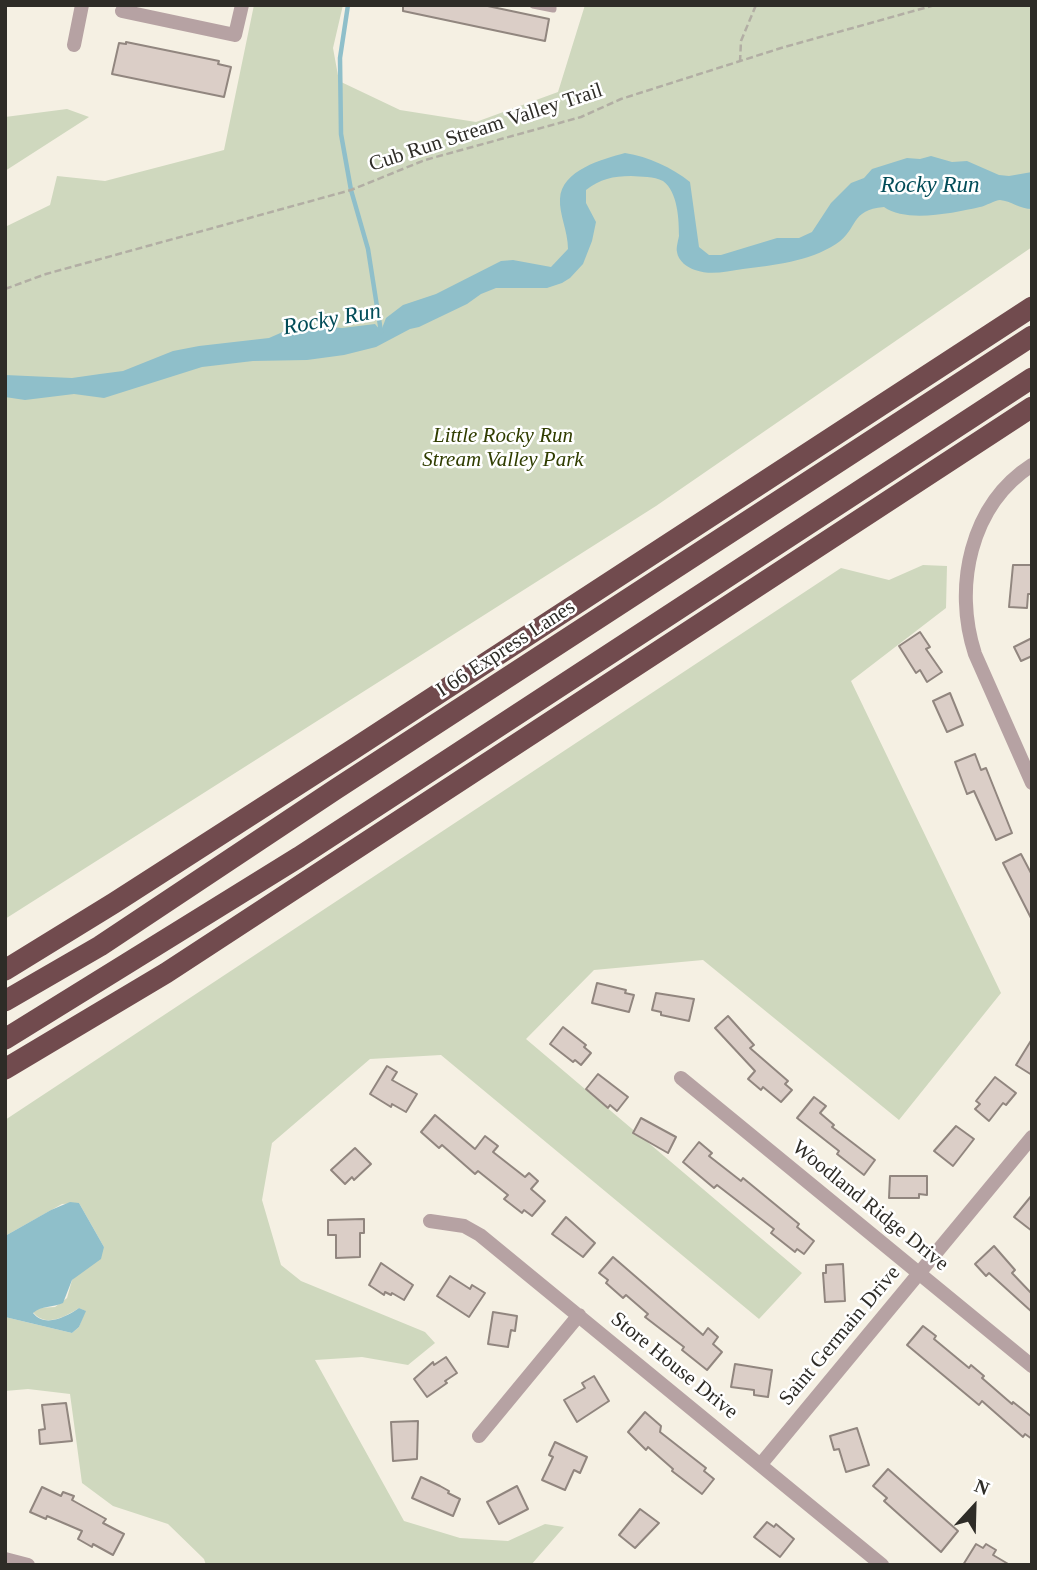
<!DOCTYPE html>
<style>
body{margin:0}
#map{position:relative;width:1037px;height:1570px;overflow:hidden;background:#f5f0e3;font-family:Georgia,serif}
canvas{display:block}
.frame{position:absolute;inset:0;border:7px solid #2e2c27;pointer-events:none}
.north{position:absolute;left:939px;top:1472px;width:70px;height:70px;-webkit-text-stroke:5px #fff;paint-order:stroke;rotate:22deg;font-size:19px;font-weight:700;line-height:28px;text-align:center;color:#2e2c27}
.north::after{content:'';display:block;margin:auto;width:24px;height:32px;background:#2e2c27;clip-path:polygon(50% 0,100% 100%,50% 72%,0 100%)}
</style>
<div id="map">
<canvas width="1037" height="1570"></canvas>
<div class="frame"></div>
<div class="north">N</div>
</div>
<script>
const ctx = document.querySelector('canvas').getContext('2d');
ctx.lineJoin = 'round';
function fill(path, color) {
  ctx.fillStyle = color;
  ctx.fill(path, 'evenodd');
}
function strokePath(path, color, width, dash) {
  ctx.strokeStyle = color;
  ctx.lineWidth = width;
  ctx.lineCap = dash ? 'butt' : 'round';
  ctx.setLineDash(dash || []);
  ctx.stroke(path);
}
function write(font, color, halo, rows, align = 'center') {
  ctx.font = font + ' Georgia,serif';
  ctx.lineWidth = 5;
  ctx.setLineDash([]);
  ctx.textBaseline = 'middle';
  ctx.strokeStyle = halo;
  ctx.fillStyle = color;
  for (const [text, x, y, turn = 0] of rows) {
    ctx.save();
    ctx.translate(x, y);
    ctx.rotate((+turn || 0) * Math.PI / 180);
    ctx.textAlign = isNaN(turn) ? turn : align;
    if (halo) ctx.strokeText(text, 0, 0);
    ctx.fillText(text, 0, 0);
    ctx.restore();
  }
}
fill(new Path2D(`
 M254 5H343L333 48 339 81 400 110 476 122 558 92 585 5H1032V247L656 506 5 919V227L50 205 57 176 105 181 224 150Z
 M67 109 89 117 5 171V117Z
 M923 565 947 566 946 608 851 681 1001 993 899 1120 703 960 594 970 526 1039 802 1273 759 1319 441 1055 370 1059 272 1143 262 1200 281 1265 301 1281 425 1332 435 1343 408 1365 362 1357 315 1360 404 1521 460 1538 508 1541 545 1524 564 1527 531 1565H206L204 1559 168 1524 113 1506 82 1483 70 1394 28 1389 5 1391V1317L72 1333 79 1327 85 1311 79 1308C65 1317 45 1328 33 1312L38 1308 55 1307 67 1298 72 1280 104 1247 79 1203 62 1204 5 1236V1120L841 568 889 580Z`), '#cfd8be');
fill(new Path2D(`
 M625 153C649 157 671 167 690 182L699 247 709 255H721L777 238H799L812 232 831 203 851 183 864 178 872 169 907 158 920 159 931 156 952 162 967 161 999 175 1009 176 1032 172V209C1020 209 1011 201 1000 200 995 200 986 206 980 207 954 213 906 223 884 207 849 210 859 229 836 244 808 262 774 265 743 269 726 271 712 276 695 270 688 268 678 261 677 252 676 248 678 241 679 236 679 220 678 192 663 181 654 176 641 177 631 176 613 176 600 179 586 190V203L596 222 592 241 583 264 570 278 562 283 547 288H496L481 294 467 304 419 327 410 329 376 347 344 355 307 360 253 361 202 367 104 398 74 394 25 400 5 397V375L72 378 100 374 123 371 173 351 199 346 269 338 301 324 342 328 375 324 381 331 386 318 403 305 436 294 501 261 513 260 551 267 568 249C568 231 559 214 560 199 561 170 603 159 625 153Z
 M70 1202 79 1203 104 1247 101 1259 72 1280 63 1303C52 1308 42 1305 33 1313 45 1328 66 1317 79 1308L86 1311 79 1327 72 1333 5 1317V1236L51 1210Z`), '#8fbfca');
strokePath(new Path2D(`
 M348 5 340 58 341 134 351 190 368 249 381 332`), '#8fbfca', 4.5);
const building = new Path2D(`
 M403 5H483L549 19 545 41 403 11Z
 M126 42 219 61 218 64 231 67 224 97 112 74 119 43 126 44Z
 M1013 565H1032V594H1028L1027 608 1009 607Z
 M920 632 930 647 926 649 942 672 927 682 920 670 916 673 899 646Z
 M1032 638V656L1021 661 1014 647Z
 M950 693 963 725 947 732 933 701Z
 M975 754 981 770 986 768 1012 833 996 840 974 791 967 794 955 762Z
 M1021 854 1032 875V920L1003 863Z
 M597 983 626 990 625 993 634 995 629 1012 592 1003Z
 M656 993 694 999 689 1021 661 1015V1012L652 1010Z
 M728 1016 754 1045 750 1048 788 1081 785 1084 792 1090 781 1102 763 1087 761 1090 748 1079 755 1071 715 1028Z
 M563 1027 586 1045 584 1047 591 1053 581 1065 575 1060 573 1062 550 1044Z
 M1032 1039V1075L1016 1065Z
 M387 1066 397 1072 392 1080 417 1094 406 1112 392 1104 391 1107 370 1094Z
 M598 1074 628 1097 617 1111 610 1105 608 1108 586 1089Z
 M995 1077 1016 1093 1006 1105 1003 1103 989 1121 975 1109 980 1104 976 1101Z
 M814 1097 826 1106 820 1113 834 1125 832 1127 875 1160 864 1175 837 1154 839 1151 797 1118Z
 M435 1115 475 1149 485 1136 498 1146 493 1152 525 1177 529 1173 538 1181 531 1189 545 1201 532 1216 524 1210 522 1213 504 1199 508 1195 478 1171 475 1174 442 1145 439 1148 421 1132Z
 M641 1118 676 1137 668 1153 633 1133Z
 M956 1126 974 1139 953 1166 934 1151Z
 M699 1142 712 1153 709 1156 741 1181 743 1178 799 1224 797 1227 814 1241 804 1254 797 1249 795 1252 771 1233 774 1229 717 1185 714 1188 683 1162Z
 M355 1148 371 1164 354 1180 352 1177 345 1184 331 1170Z
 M890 1176H927V1195L919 1194V1198H889Z
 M1032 1195V1231L1014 1217Z
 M566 1217 595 1243 583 1257 552 1234Z
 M364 1219V1233H360V1257L336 1258V1235H328V1220Z
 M994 1246 1015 1270 1012 1273 1032 1294V1312L989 1273 986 1276 975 1264Z
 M613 1257 703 1335 708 1328 718 1337 713 1344 722 1352 707 1370 682 1350 684 1347 645 1317 648 1314 626 1295 623 1298 606 1283 608 1280 599 1273Z
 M381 1263 413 1285 404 1300 392 1293 391 1295 385 1292 384 1295 369 1285Z
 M843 1264 845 1301 825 1302 823 1273H826V1265Z
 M450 1276 470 1289 472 1285 485 1293 469 1317 437 1296Z
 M493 1312 517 1316 515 1331 511 1330 508 1347 488 1344Z
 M923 1326 936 1336 934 1339 969 1368 971 1365 984 1376 982 1378 1012 1404 1013 1402 1032 1417V1439L1025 1434 1023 1437 982 1401 979 1405 907 1345Z
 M446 1357 457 1373 445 1381 447 1383 427 1397 414 1379 433 1362 434 1365Z
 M735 1364 772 1370 768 1397 754 1395V1390L731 1387Z
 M594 1376 609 1401 577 1422 564 1400 585 1388 582 1383Z
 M66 1403 72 1441 40 1444 39 1430 45 1429 42 1405Z
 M645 1412 661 1426 660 1432 706 1468 704 1471 714 1479 702 1494 672 1471 673 1469 648 1447 646 1450 628 1432Z
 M418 1421 417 1459 393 1461 391 1422Z
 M857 1428 869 1465 846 1472 839 1449 834 1450 830 1436Z
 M555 1442 587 1457 580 1473 574 1470 565 1490 542 1480 553 1457 549 1455Z
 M888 1469 958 1531 941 1552 884 1501 887 1498 873 1486Z
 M421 1477 440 1486 449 1491 448 1493 460 1499 453 1516 412 1498Z
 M517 1486 528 1509 499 1524 487 1502Z
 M42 1487 61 1496 63 1492 74 1496 72 1500 106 1519 103 1523 124 1534 113 1555 93 1544 92 1547 78 1539 82 1531 47 1516 46 1519 30 1512Z
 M640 1509 659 1523 635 1548 619 1535Z
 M767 1522 774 1527 776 1524 794 1539 780 1557 754 1537Z
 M976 1544 983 1548 986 1544 996 1550 993 1555 1010 1565H963Z`);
fill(building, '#dbcec7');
strokePath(building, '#91867f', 2);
strokePath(new Path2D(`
 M740 62 741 41 756 5
 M5 289 46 274 351 190 425 160 581 117 621 99 781 48 935 5`), '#b2aea4', 2.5, [7, 3.5]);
strokePath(new Path2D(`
 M533 5 553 9V5`), '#b6a2a3', 7);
strokePath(new Path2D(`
 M122 11 235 35 242 5
 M74 45 82 5
 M1032 465C970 505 953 587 975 654L1032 783
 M681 1078 1032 1366
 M430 1221 464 1226 480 1235 882 1565
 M479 1436 579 1315
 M761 1464 1032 1137
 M5 1559 28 1565`), '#b6a2a3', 14);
strokePath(new Path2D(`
 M5 970 114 903 352 750 1032 307
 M5 1001 100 946 336 789 1032 336
 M5 1039 299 857 1032 378
 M5 1069 166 973 1032 407`), '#714b4e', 21);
write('21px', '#2e2c27', '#fff', [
 ["Cub Run Stream Valley Trail",486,128,-18],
 ["I 66 Express Lanes",506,649,-33],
 ["Woodland Ridge Drive",870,1206,39],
 ["Saint Germain Drive",840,1336,-50],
 ["Store House Drive",674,1366,39]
]);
write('italic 21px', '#303d00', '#fff', [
 ["Little Rocky Run",503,436],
 ["Stream Valley Park",503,460]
]);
write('italic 23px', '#024c58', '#fff', [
 ["Rocky Run",930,186],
 ["Rocky Run",332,320,-10]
]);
</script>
